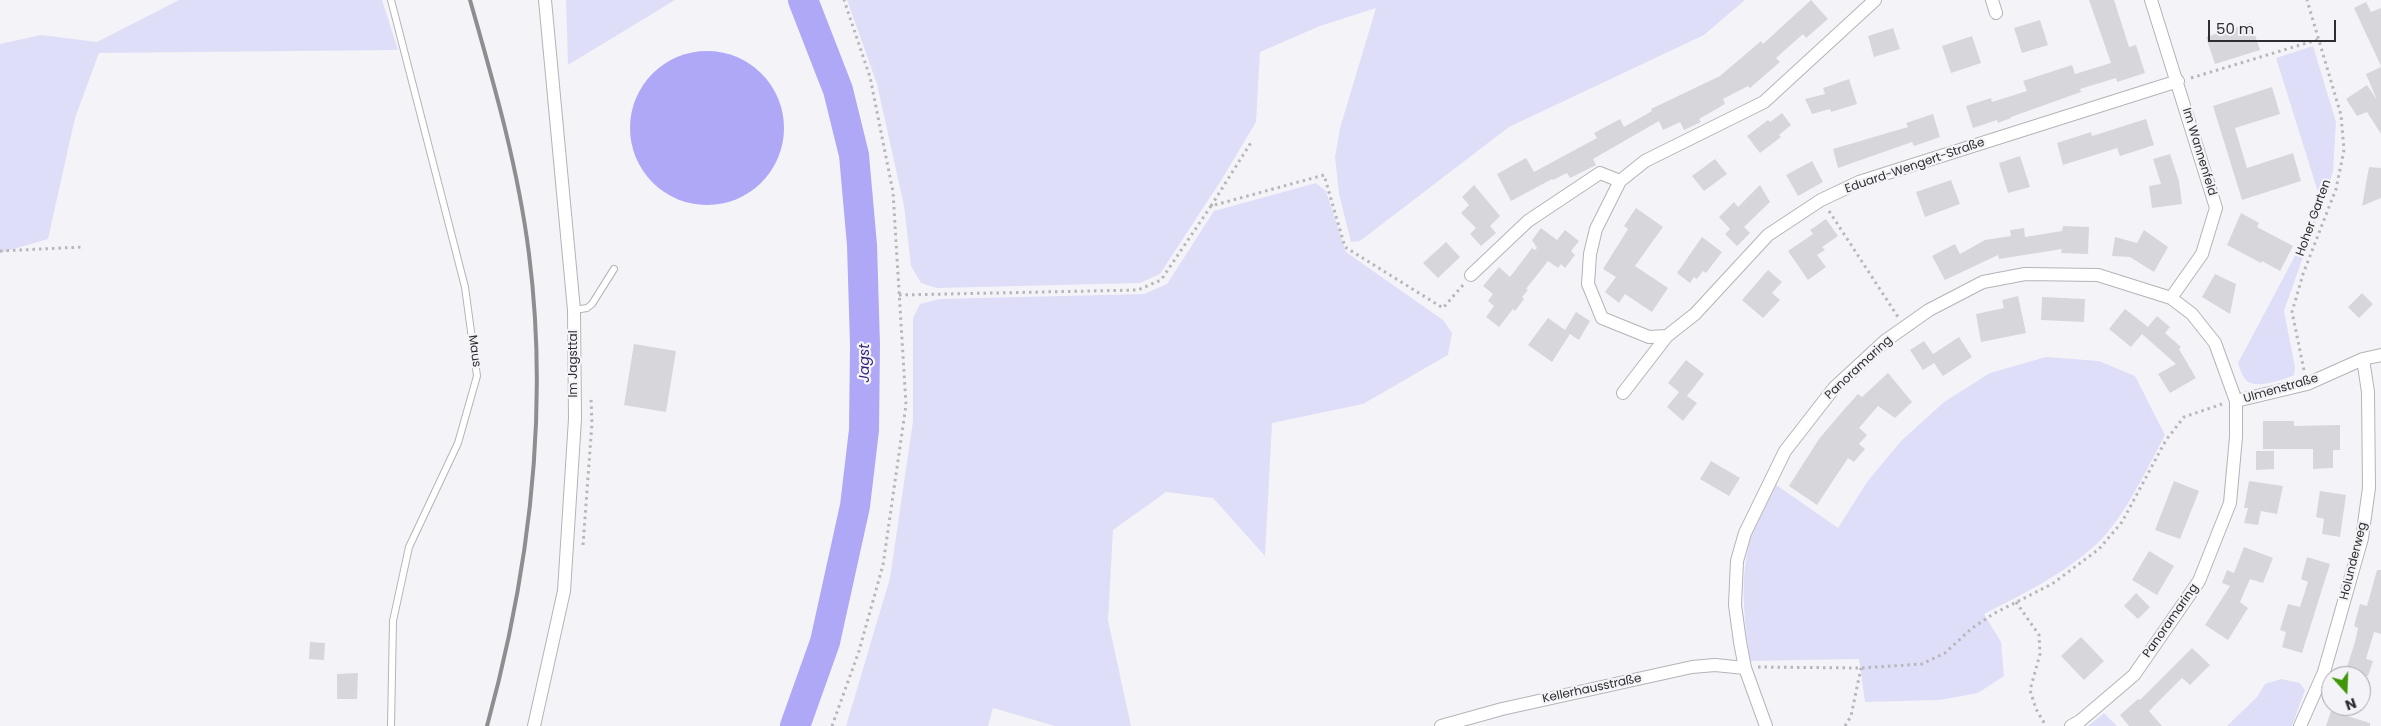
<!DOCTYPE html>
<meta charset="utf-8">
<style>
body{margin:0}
#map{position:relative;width:2381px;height:726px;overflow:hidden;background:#f4f4f8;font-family:Poppins,sans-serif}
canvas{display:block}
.north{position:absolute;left:2321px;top:666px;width:50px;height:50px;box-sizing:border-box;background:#f4f4f8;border:1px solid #a5a5a8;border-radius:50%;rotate:160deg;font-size:14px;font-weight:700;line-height:20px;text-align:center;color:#2e2e30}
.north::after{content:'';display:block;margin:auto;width:18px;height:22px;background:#419607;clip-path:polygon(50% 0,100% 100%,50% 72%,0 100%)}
.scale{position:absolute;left:2208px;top:20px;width:128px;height:22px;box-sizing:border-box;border:2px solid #2e2e30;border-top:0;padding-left:6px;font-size:15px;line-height:18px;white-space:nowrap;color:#2e2e30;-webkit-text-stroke:4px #f4f4f8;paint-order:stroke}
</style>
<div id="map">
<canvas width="2381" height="726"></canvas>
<div class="north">N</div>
<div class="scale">50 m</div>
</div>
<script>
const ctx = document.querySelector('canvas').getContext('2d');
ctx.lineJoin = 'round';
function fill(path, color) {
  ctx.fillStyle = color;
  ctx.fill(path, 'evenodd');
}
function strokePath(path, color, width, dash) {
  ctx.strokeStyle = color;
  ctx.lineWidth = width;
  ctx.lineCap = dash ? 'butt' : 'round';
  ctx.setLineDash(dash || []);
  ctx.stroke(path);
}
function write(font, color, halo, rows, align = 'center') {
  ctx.font = font + ' Poppins,sans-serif';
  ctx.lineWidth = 4.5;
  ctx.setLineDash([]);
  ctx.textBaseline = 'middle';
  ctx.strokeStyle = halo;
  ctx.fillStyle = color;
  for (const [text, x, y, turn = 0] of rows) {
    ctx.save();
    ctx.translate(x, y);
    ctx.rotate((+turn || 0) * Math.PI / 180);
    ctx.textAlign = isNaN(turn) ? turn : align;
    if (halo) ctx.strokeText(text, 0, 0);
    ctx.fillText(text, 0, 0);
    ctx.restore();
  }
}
fill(new Path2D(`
 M179 0H382L398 50 99 53 75 118 48 239 0 253V44L41 35 97 42Z
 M566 0H675L568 65Z
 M847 0H1745L1704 35 1509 127 1360 241 1351 242 1339 194 1335 157 1340 128 1376 8 1320 26 1260 52 1256 122 1222 179 1160 274 1140 283 937 288 921 283 911 266 904 206 877 84Z
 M2313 46 2336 122 2333 172 2284 311 2295 367 2294 375C2283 380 2257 389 2247 381 2242 377 2240 369 2238 363L2322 205 2276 58Z
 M1316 183 1326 191 1346 252 1443 320 1452 333 1448 355 1363 404 1272 423 1265 556 1213 498 1166 492 1113 530 1108 620 1131 726H1055L993 708 988 726H846L890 578 913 421V318L920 304 939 299 1144 294 1167 284 1214 211Z
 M2046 357 2099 361 2135 376 2165 435C2146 470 2122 524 2091 549 2060 576 2021 595 1984 614L2001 642 2004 676 1978 693 1940 700 1865 702 1859 659 1750 661C1744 620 1739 578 1751 537 1757 519 1767 502 1775 484L1838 528 1867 482 1901 441 1944 402 1990 373Z
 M2281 679 2300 683 2305 690 2292 726H2227L2257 697 2265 684Z
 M2104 713 2117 726H2088Z`), '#dfdef8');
fill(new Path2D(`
 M630 128a77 77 0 1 1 154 0a77 77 0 1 1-154 0Z`), '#afa8f7');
strokePath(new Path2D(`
 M795 726 825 642 855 506 864 430 865 345 862 245 854 155 838 90 803 0`), '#afa8f7', 30);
fill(new Path2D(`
 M1811 0 1828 19 1806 38 1803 34 1776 58 1780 62 1750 88 1748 86 1723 99 1725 104 1699 119 1701 122 1684 130 1680 122 1663 130 1659 121 1593 159 1596 165 1570 178 1567 173 1553 180 1552 179 1511 201 1497 174 1526 158 1534 172 1597 138 1594 133 1620 119 1624 127 1652 111 1651 109 1720 76 1761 41 1763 44Z
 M2089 0H2114L2129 47 2136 45 2145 73 2117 82 2116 78 2080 89 2081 92 2011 117V118L1998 123 1997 120 1973 128 1966 106 1991 98 1992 102 2027 91 2023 81 2072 65 2075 74 2111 63Z
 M2366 2 2371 12 2381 8V66L2354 8Z
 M2040 20 2048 45 2022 53 2014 28Z
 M2251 23 2260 50 2215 64 2206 37Z
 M1893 28 1900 49 1874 57 1868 36Z
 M1972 36 1981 63 1951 73 1942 46Z
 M2381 67V134L2367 112 2357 116 2346 99 2367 85 2377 100 2366 74Z
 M1849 79 1857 104 1831 112 1830 109 1812 114 1805 99 1825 94 1823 88Z
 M2272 87 2280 114 2235 128 2247 168 2293 153 2301 181 2242 200 2213 106Z
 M1782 113 1791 125 1779 135 1781 137 1760 153 1747 136 1768 120 1770 122Z
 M1933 114 1940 137 1914 146 1912 142 1838 168 1833 149 1908 127 1906 123Z
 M2146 119 2154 145 2120 156 2117 148 2063 165 2057 143 2091 132 2092 136Z
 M2170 154 2179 181 2182 204 2152 208 2149 186 2161 184 2153 159Z
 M2020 156 2030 187 2008 193 1999 163Z
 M1715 159 1727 174 1704 191 1692 176Z
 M1812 161 1823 182 1798 196 1786 175Z
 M2369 167 2381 168V198L2362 206Z
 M1951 180 1960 204 1925 217 1916 192Z
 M1474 185 1500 216 1490 226 1496 233 1481 246 1470 234 1476 228 1461 213 1469 205 1462 197Z
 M1760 185 1770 202 1744 227 1750 233 1737 246 1725 234 1730 229 1719 217 1734 202 1738 207Z
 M1636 208 1663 227 1635 266 1668 288 1652 312 1625 294 1619 303 1605 292 1616 277 1603 269 1628 229 1624 226Z
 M2241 213 2259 223 2257 227 2293 246 2280 271 2262 261 2261 263 2227 245Z
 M1826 219 1838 236 1822 247 1825 250 1817 255 1826 267 1808 280 1788 251 1813 234 1810 230Z
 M2063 226 2089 227 2088 254 2061 253 2062 249 1999 259 1998 255 1945 280 1932 256 1955 244 1960 254 1985 240 2011 236 2010 230 2024 228 2025 237 2062 231Z
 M1541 228 1557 240 1565 230 1579 241 1571 251 1575 255 1565 268 1561 264 1558 268 1548 261 1526 289 1528 290 1522 297 1524 299 1515 311 1513 309 1499 327 1486 317 1494 306 1488 301 1493 294 1483 286 1499 267 1510 277 1532 248 1535 250 1537 248 1532 240Z
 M2144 230 2168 247 2154 272 2130 257 2112 256 2115 237 2137 243Z
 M1702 237 1722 252 1706 273 1703 271 1697 279 1694 277 1690 283 1677 273Z
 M1446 242 1460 257 1438 278 1423 263Z
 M1768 270 1782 282 1772 293 1780 300 1763 318 1742 300Z
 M2215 274 2236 284 2230 314 2202 297Z
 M2362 293 2373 304 2359 318 2348 307Z
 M2018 296 2026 333 1981 342 1976 314 2004 308 2002 300Z
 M2042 297 2085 299 2084 322 2041 320Z
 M2125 309 2148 327 2131 347 2109 329Z
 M1576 312 1590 321 1579 340 1570 334 1552 362 1528 345 1548 318 1565 330Z
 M2157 316 2170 327 2165 333 2181 347 2179 349 2196 378 2170 393 2158 374 2176 364 2142 334Z
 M1959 337 1972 357 1943 376 1934 363 1923 370 1910 350 1924 341 1933 354Z
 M634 344 676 351 666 412 624 405Z
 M1686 360 1704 374 1687 396 1697 403 1683 421 1667 407 1679 392 1668 383Z
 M1888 373 1912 402 1895 418 1878 406 1859 428 1867 435 1859 444 1865 449 1854 462 1848 458 1817 505 1789 486 1819 439 1841 413 1858 394 1862 397Z
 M2263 421H2294V426L2340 425V450H2333V468L2313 469V449H2263Z
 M2256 451H2274V469L2256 470Z
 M1711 461 1740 478 1729 496 1700 479Z
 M2174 481 2199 491 2180 539 2155 530Z
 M2249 481 2283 486 2277 514 2261 511 2258 525 2244 523 2248 508H2244Z
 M2320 491 2346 495 2340 537 2322 534 2324 519 2316 517Z
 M2244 547 2273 558 2263 583 2250 579 2240 602 2248 608 2228 640 2205 625 2230 586 2222 583 2227 570 2234 573Z
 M2149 551 2174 566 2157 595 2132 580Z
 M2307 557 2330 564 2302 653 2282 647 2286 632 2280 630 2288 604 2300 607 2308 582 2301 579Z
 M2377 570H2381V634L2374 632 2366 659 2373 661 2368 676H2344L2355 642 2358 628 2354 626 2360 604 2367 606Z
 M2136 593 2150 607 2138 619 2124 606Z
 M2081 637 2104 661 2084 680 2061 656Z
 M310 642 325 643 324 660 309 659Z
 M2192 648 2210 665 2190 685 2182 678 2149 711 2162 726H2129L2120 715 2138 699 2140 700Z
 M358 673 357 699H337V674Z
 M2331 711 2370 723V726H2326Z`), '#d7d6db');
const lane = new Path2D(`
 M391 0 465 287 477 376 458 443 409 547 393 621 391 726
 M574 310 587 308 592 304 614 269`);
const street = new Path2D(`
 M1992 0 1996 13
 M2151 0 2216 208 2202 254 2171 298
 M1471 275 1528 221 1600 173 1620 181
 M1667 336 1649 337 1602 318 1588 284 1590 254 1596 229 1620 181 1645 161 1764 102 1875 0
 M1623 393 1667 336 1695 314 1768 235 1821 200 1859 182 2178 81
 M2236 401 2307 384 2363 359 2381 355
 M534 726 564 591 575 419 574 310 545 0
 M1441 726 1502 709 1692 667 1715 665 1745 668
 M1766 726 1745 668 1740 642 1735 605 1737 561 1745 533 1785 451 1834 388 1885 341 1929 310 1983 282 2025 274 2098 275 2171 298 2192 314 2215 343 2236 401V437L2230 503 2199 581 2134 675 2080 721 2071 726
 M2300 726 2324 672 2362 538 2369 488 2368 392 2363 359`);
strokePath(lane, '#b4b4b8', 8);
strokePath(street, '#b4b4b8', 14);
strokePath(new Path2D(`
 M2191 78 2320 39
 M1211 206 1252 141
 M1829 211 1898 317
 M0 251 83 247
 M899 295 1138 290 1161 280 1211 206 1324 175 1345 247 1443 308 1463 285
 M2304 370 2292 312 2303 274 2336 189 2344 150 2341 115 2307 0
 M583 545 592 423 591 399
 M2016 602 2039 635 2040 654 2030 690 2036 709 2046 726
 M1758 667 1861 668 1922 664 1945 653 1971 629 1993 614 2052 584 2099 549 2122 522 2166 440 2184 417 2222 404
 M832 726 859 651 883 565 906 405 893 192 870 77 844 0
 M1845 726 1851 716 1861 668`), '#b7b7ba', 3, [2.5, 4]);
strokePath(lane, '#fff', 6);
strokePath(street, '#fff', 12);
strokePath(new Path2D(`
 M470 0C494 84 518 167 529 254 549 412 529 573 487 726`), '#8e8e91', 4);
write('12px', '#2e2e30', '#f4f4f8', [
 ["Im Wannenfeld",2199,152,73],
 ["Eduard-Wengert-Straße",1915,166,-19],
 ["Hoher Garten",2314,218,-70],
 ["Maus",474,351,82],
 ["Im Jagsttal",574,364,-90],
 ["Panoramaring",1859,368,-43],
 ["Ulmenstraße",2281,389,-16],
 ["Holunderweg",2354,561,-76],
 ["Panoramaring",2171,621,-55],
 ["Kellerhausstraße",1592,689,-12]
]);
write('italic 14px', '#37217a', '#f4f4f8', [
 ["Jagst",865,363,-90]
]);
</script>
